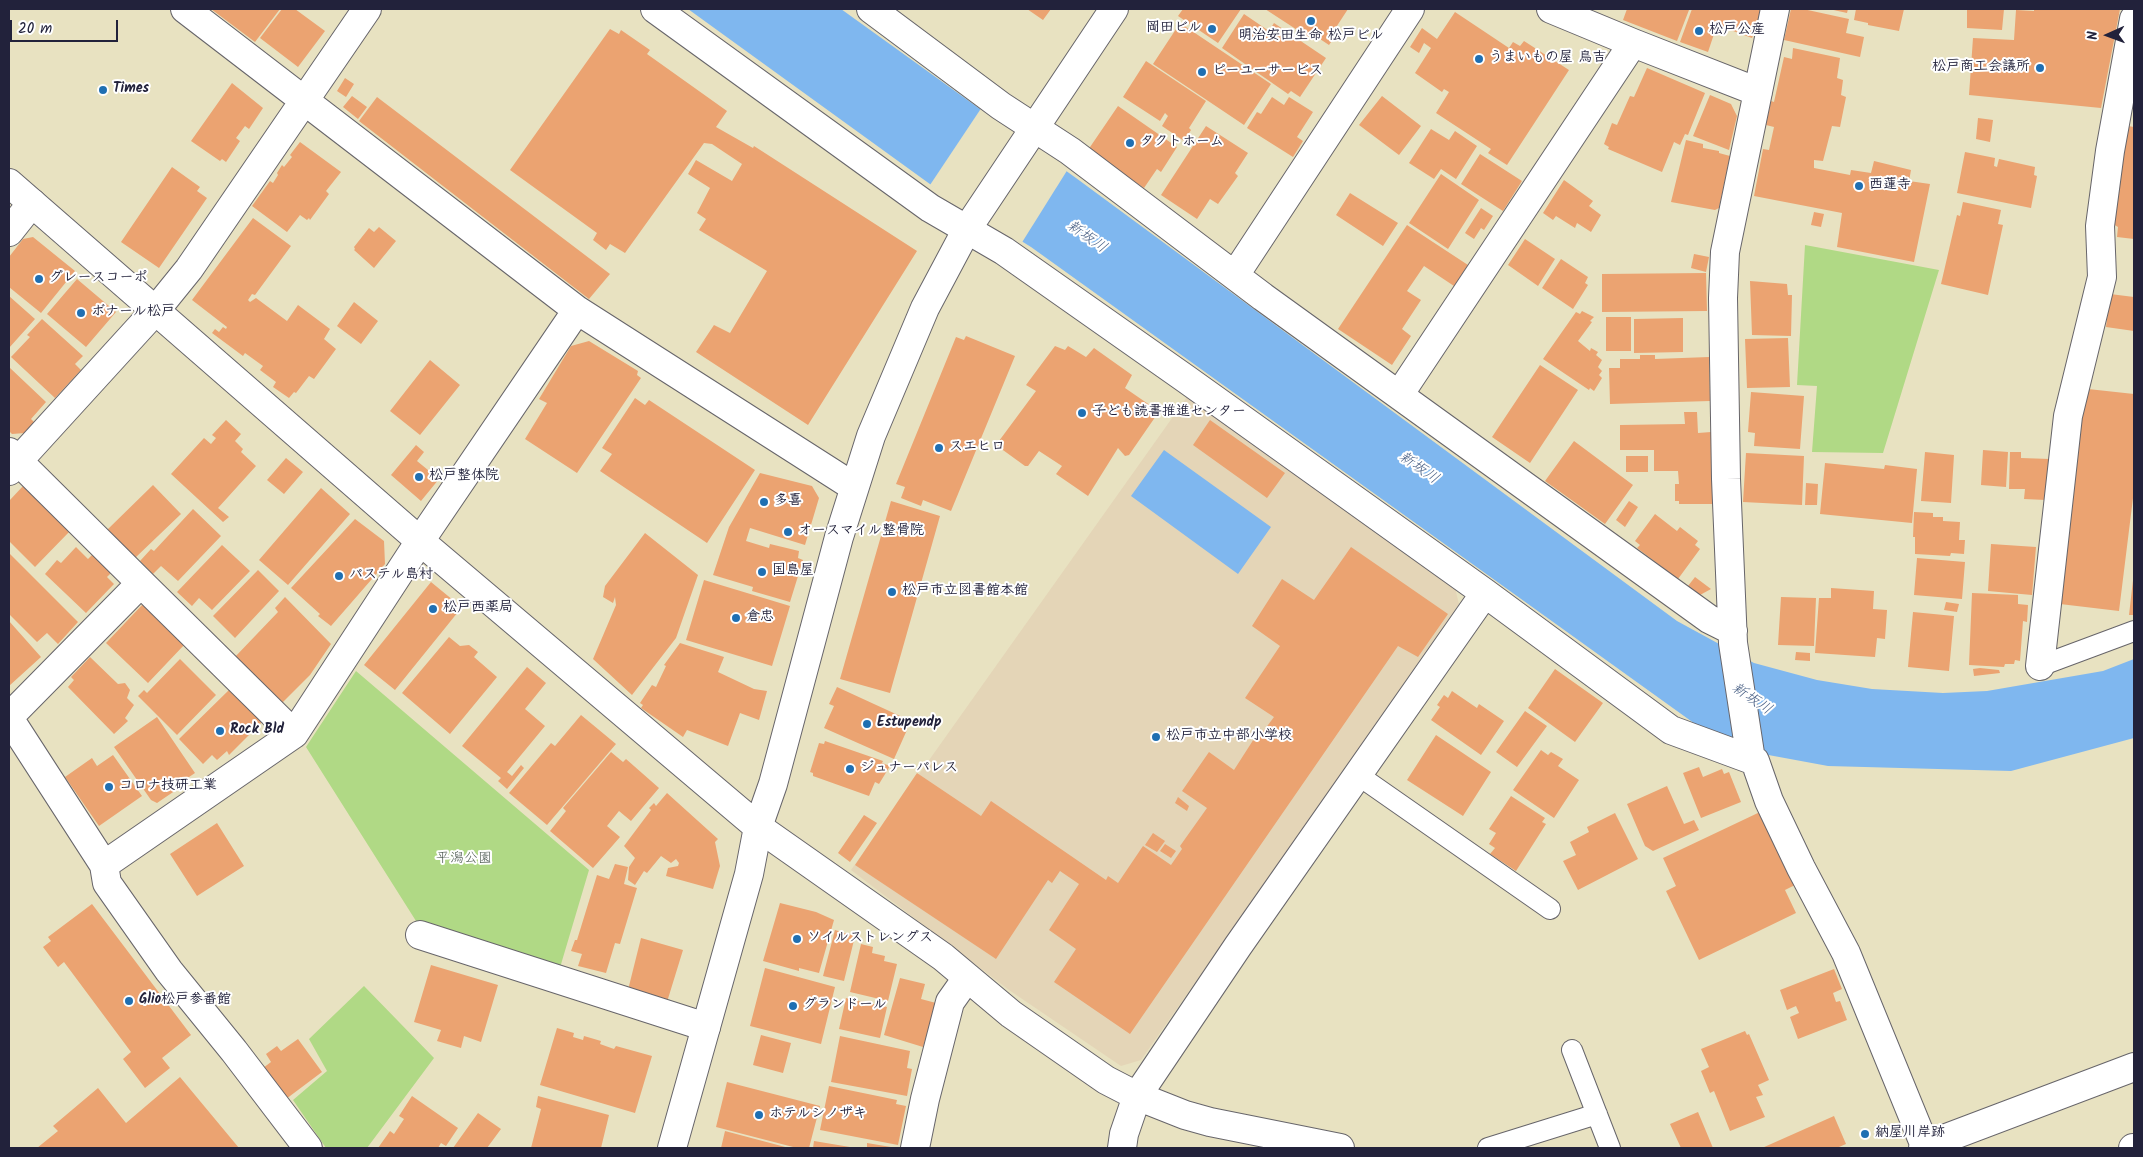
<!DOCTYPE html>
<meta charset="utf-8">
<style>
body{margin:0}
#map{position:relative;width:2143px;height:1157px;overflow:hidden;background:#e8e2c1;font-family:Kalam,sans-serif}
canvas{display:block}
.frame{position:absolute;inset:0;border:10px solid #22223b;pointer-events:none}
.north{position:absolute;left:2083px;top:10px;width:50px;height:50px;-webkit-text-stroke:4px #fff;paint-order:stroke;rotate:268deg;font-size:14px;font-weight:700;line-height:20px;text-align:center;color:#22223b}
.north::after{content:'';display:block;margin:auto;width:18px;height:22px;background:#22223b;clip-path:polygon(50% 0,100% 100%,50% 72%,0 100%)}
.scale{position:absolute;left:10px;top:20px;width:108px;height:22px;box-sizing:border-box;border:2px solid #22223b;border-top:0;padding-left:6px;font-size:15px;line-height:18px;white-space:nowrap;color:#22223b;-webkit-text-stroke:4px #fff;paint-order:stroke}
</style>
<div id="map">
<canvas width="2143" height="1157"></canvas>
<div class="frame"></div>
<div class="north">N</div>
<div class="scale">20 m</div>
</div>
<script>
const ctx = document.querySelector('canvas').getContext('2d');
ctx.lineJoin = 'round';
function fill(path, color) {
  ctx.fillStyle = color;
  ctx.fill(path, 'evenodd');
}
function strokePath(path, color, width, dash) {
  ctx.strokeStyle = color;
  ctx.lineWidth = width;
  ctx.lineCap = dash ? 'butt' : 'round';
  ctx.setLineDash(dash || []);
  ctx.stroke(path);
}
function write(font, color, halo, rows, align = 'center') {
  ctx.font = font + ' Kalam,"Klee One",sans-serif';
  ctx.lineWidth = 4;
  ctx.setLineDash([]);
  ctx.textBaseline = 'middle';
  ctx.strokeStyle = halo;
  ctx.fillStyle = color;
  for (const [text, x, y, turn = 0] of rows) {
    ctx.save();
    ctx.translate(x, y);
    ctx.rotate((+turn || 0) * Math.PI / 180);
    ctx.textAlign = isNaN(turn) ? turn : align;
    if (halo) ctx.strokeText(text, 0, 0);
    ctx.fillText(text, 0, 0);
    ctx.restore();
  }
}
fill(new Path2D(`
 M1187 397 1455 588 1459 604 1141 1060 1121 1066 1009 990 851 870Z`), '#e4d5b7');
fill(new Path2D(`
 M1805 245 1939 270 1883 453 1812 452 1817 386 1797 385Z
 M356 671 589 870 559 971 416 921 306 747Z
 M364 986 434 1058 367 1148H326L293 1100 327 1071 309 1039Z`), '#b0d985');
fill(new Path2D(`
 M688 9H841L1076 178 1677 621 1754 663 1817 680 1872 689 1943 693 1987 691 2103 671 2134 659V738L2011 771 1828 766 1763 754 1723 744 1031 247 934 187Z
 M1164 450 1271 527 1238 574 1131 496Z`), '#7fb7ef');
fill(new Path2D(`
 M982 107 1068 169 1021 244 930 185Z`), '#e8e2c1');
fill(new Path2D(`
 M211 9H280L255 42Z
 M282 9H295L325 31 298 67 260 38Z
 M1027 9H1051L1043 20Z
 M1183 9H1241L1218 43 1178 16Z
 M1265 9H1348L1333 32 1336 35 1329 45 1311 33 1308 37Z
 M1627 9H1685L1689 10 1677 41 1623 20Z
 M1692 9H1762L1752 38 1717 25 1708 52 1680 42Z
 M1791 9H1803L1849 19 1846 33 1864 37 1860 57 1784 40Z
 M1829 9H1848L1847 13Z
 M1856 9H1904L1899 31 1868 25V23L1854 20Z
 M1967 9H2004L2002 30 1967 28Z
 M2034 9H2120L2101 108 1969 95 1973 38 2014 40 2016 10 2034 11Z
 M1455 12 1509 48 1513 42 1520 46 1524 41 1569 70 1507 165 1488 153 1491 149 1436 113 1449 92 1444 89 1442 92 1415 73 1431 48 1424 43 1419 53 1410 47 1422 28 1437 39Z
 M1244 14 1269 31 1274 23 1326 58 1300 97 1291 91 1288 94 1222 48Z
 M1180 23 1271 84 1244 125 1153 64Z
 M610 29 619 34 621 30 650 50 647 54 727 111 716 127 753 148 754 146 917 251 808 425 696 352 714 325 730 333 767 271 699 230 706 219 697 213 710 188 688 174 696 160 732 181 742 164 712 144 704 143 625 253 610 244 606 250 593 240 597 233 510 170Z
 M1793 48 1840 58 1837 78 1843 80 1841 95 1846 97 1840 127 1832 126 1823 161 1814 160V168L1850 175 1851 170 1871 173 1874 161 1911 170 1909 181 1930 184 1914 262 1837 247 1842 213 1754 196 1763 149 1769 150 1774 127 1766 125 1771 101 1774 102 1784 57 1792 59Z
 M1146 61 1206 101 1189 128 1191 130 1184 141 1162 126 1168 116 1165 113 1160 121 1123 97Z
 M1647 68 1705 93 1688 135 1685 134 1680 145 1674 142 1662 172 1608 149 1609 147 1604 144 1612 123 1617 125 1630 96 1634 97Z
 M345 78 354 84 346 97 337 91Z
 M232 83 263 108 249 129 245 126 236 138 240 141 226 162 222 159 220 161 191 141Z
 M1710 95 1731 104 1737 116 1729 150 1693 136Z
 M352 96 367 107 358 119 343 107Z
 M1382 96 1421 126 1399 155 1359 125Z
 M377 97 610 274 589 299 359 121Z
 M1272 97 1284 105 1289 97 1313 112 1297 137 1303 141 1293 157 1247 128 1257 112 1261 114Z
 M1118 106 1177 147 1161 172 1157 169 1144 188 1088 150Z
 M1978 118 1993 120 1990 142 1976 139Z
 M1206 126 1248 153 1235 173 1238 176 1218 204 1210 199 1197 219 1161 195Z
 M2128 126 2134 127V239L2117 237 2118 227 2113 224Z
 M1431 129 1449 140 1455 131 1477 146 1456 179 1441 169 1434 179 1409 163Z
 M1686 140 1703 144V148L1719 151V153L1730 156 1719 208 1715 210 1671 202Z
 M300 142 341 172 326 191 329 194 310 220 309 218 307 220 300 215 287 232 252 206 270 181 273 183 278 175 277 173 282 165 284 167 292 157 290 155Z
 M1965 152 1995 158 1994 166 1997 167 1999 159 2035 167 2034 175 2037 176 2031 208 1957 193Z
 M1480 154 1522 181 1503 211 1461 184Z
 M172 167 200 187 197 191 207 198 159 268 121 242Z
 M1441 174 1479 200 1448 249 1409 223Z
 M1564 180 1593 201 1589 206 1601 215 1591 232 1577 223 1575 228 1556 216 1553 220 1543 213Z
 M1350 193 1398 223 1383 246 1336 215Z
 M1963 202 2001 210 1998 224 2003 225 1988 295 1941 284 1957 215 1960 216Z
 M1481 208 1493 216 1484 230 1481 228 1474 239 1465 233Z
 M1814 212 1824 214 1821 227 1811 225Z
 M253 218 291 246 255 295 252 294 248 300 250 302 256 298 287 321 298 305 330 329 324 339 336 349 314 379 309 376 296 393 294 392 289 398 273 387 276 382 260 370 263 366 245 353 243 356 212 333 215 329 219 332 223 327 226 329 227 327 192 300Z
 M1407 225 1468 265 1454 286 1424 266 1407 291 1421 300 1402 329 1411 336 1392 365 1338 329Z
 M379 227 396 241 374 268 354 250 355 249 354 247 369 228 374 232Z
 M33 237 75 271 41 313 9 287V257L23 239Z
 M1525 239 1555 259 1538 286 1508 265Z
 M1694 254 1709 257 1706 272 1691 268Z
 M1561 259 1588 277 1585 283 1588 285 1573 309 1542 288Z
 M1706 273 1707 311 1602 312V274Z
 M77 279 116 312 86 347 47 314Z
 M1750 281 1787 284 1788 295H1792L1791 336 1752 335Z
 M2110 294 2134 297V331L2106 327Z
 M9 296 35 319 9 348Z
 M354 302 378 321 361 344 337 326Z
 M1582 311 1594 317 1590 321 1592 322 1578 341 1590 351 1591 348 1598 352 1596 355 1602 360 1598 367 1602 371 1599 375 1602 378 1594 391 1590 388 1589 390 1543 359 1576 312 1580 314Z
 M1606 317H1631V351H1606Z
 M1683 318V352L1634 353V319Z
 M42 319 83 356 75 364 81 370 55 398 11 357 30 337 27 335Z
 M966 336 1015 356 951 511 923 500 921 506 901 498 905 487 896 484 956 337 964 340Z
 M1788 338 1790 387 1747 388 1745 339Z
 M589 341 638 371 637 375 641 378 577 473 525 439 547 403 539 399 571 346Z
 M1055 346 1065 350 1068 346 1086 357 1094 348 1132 375 1125 388 1157 410 1158 413 1129 455 1125 456 1118 448 1088 496 1056 474 1062 466 1039 451 1028 466H1025L996 445 1036 391 1026 385Z
 M1640 355H1655V359L1709 357 1710 401 1610 404 1609 368H1620V359H1640Z
 M430 360 460 385 420 435 390 411Z
 M1540 365 1578 390 1530 463 1492 437Z
 M9 367 46 402 31 419 35 423 25 433 12 434 9 431Z
 M2088 389 2134 394V490L2119 611 2060 604 2082 412Z
 M1751 392 1804 396 1800 449 1754 446 1755 433 1748 432Z
 M635 398 645 405 649 400 755 470 707 543 600 471 612 454 602 448Z
 M1684 412H1697L1698 433 1711 432 1713 504H1679V501H1675V484H1679L1678 471H1654V450H1620V425L1685 424Z
 M226 420 241 434 235 441 243 449 241 452 256 466 218 508 229 517 223 522 171 474 204 438 211 444 216 438 212 435Z
 M1210 420 1285 473 1267 498 1193 445Z
 M1574 441 1633 485 1605 524 1545 481Z
 M416 445 424 452 417 461 439 479 421 501 391 475Z
 M1983 450 2008 452 2006 487 1981 485Z
 M1925 452 1954 455 1951 503 1921 501Z
 M2010 452H2021V458L2050 459 2046 500 2024 499 2025 489H2009Z
 M1746 453 1804 456 1802 505 1743 502Z
 M1626 456H1648V472H1626Z
 M286 458 303 472 284 494 267 480Z
 M1825 463 1884 469 1885 465 1917 469 1912 523 1820 514Z
 M760 473 812 486 819 498 805 545 750 528 746 541 769 548 770 544 799 551 798 558 803 560 790 602 752 591 753 587 713 575 729 527Z
 M1806 483 1818 484 1817 505H1805Z
 M24 485 70 531 35 567 9 541V501Z
 M153 485 181 514 135 558 107 530Z
 M321 488 350 514 288 585 259 560Z
 M891 501 940 516 890 693 840 679Z
 M1629 501 1638 507 1625 527 1616 520Z
 M193 509 221 536 178 581 161 566 153 574 140 561 151 549 154 551Z
 M1914 512 1933 513V517H1943V521L1960 522 1959 540H1965L1964 554 1951 553 1950 556 1915 554V537H1913Z
 M1655 514 1677 531 1680 527 1698 541 1695 545 1700 549 1678 579 1637 548 1640 545 1635 541Z
 M355 519 384 541 385 564 331 626 318 616 320 614 291 588Z
 M645 533 698 575 676 638 632 695 593 659 616 605 615 597 613 603 603 597 605 586Z
 M1991 544 2036 547 2032 595 1988 591Z
 M222 545 250 571 212 610 199 598 192 606 177 592Z
 M76 547 88 559 92 555 111 573 107 577 114 584 86 613 45 574 57 560 61 563Z
 M1351 547 1448 614 1418 657 1398 646 1130 1034 1054 982 1076 949 1049 930 1079 884 1060 871 1052 883 1048 880 996 959 855 865 917 773 981 816 991 801 1106 880 1108 876 1118 883 1143 846 1171 865 1182 849 1180 846 1207 808 1182 791 1209 752 1234 770 1259 731 1262 733 1274 717 1245 698 1280 646 1252 626 1282 579 1314 600Z
 M9 553 78 622 58 644 47 633 37 642 9 614Z
 M1917 558 1965 562 1962 599 1914 595Z
 M258 570 279 591 235 638 213 616Z
 M1695 577 1711 589 1700 595 1688 586Z
 M704 580 790 606 772 666 686 640Z
 M2133 580 2134 615H2129Z
 M431 582 459 605 455 610 458 612 395 690 364 665Z
 M1831 588 1874 591 1873 609 1887 610 1885 639 1877 638 1875 657 1815 653 1819 598H1831Z
 M1972 593 2018 595V604L2028 605 2027 622 2023 621 2020 661 2015 660 2014 664H2005L2004 667 1969 665Z
 M285 597 331 644 310 675 282 703 234 658 278 612 275 608Z
 M1781 597 1816 598 1814 646 1778 645Z
 M1946 602 1959 604 1957 612 1944 610Z
 M143 604 185 644 148 683 106 643Z
 M1913 612 1954 616 1949 671 1908 667Z
 M9 621 41 657 9 686Z
 M449 637 460 646 469 645 478 652 474 657 497 677 450 734 402 693Z
 M680 643 724 657 718 672 754 689 767 691 759 720 740 713 728 746 687 730 683 737 641 708 643 705 640 703 652 685 656 687 666 666 664 665Z
 M1796 652 1810 653V661L1795 660Z
 M90 657 118 684 125 683 130 690 127 698 134 705 125 718 128 721 114 734 68 687 74 680 71 677Z
 M180 659 216 695 177 735 138 696 144 690 147 693Z
 M527 667 546 683 525 709 545 726 507 772 512 776 521 765 524 768 507 789 498 781 501 778 462 746Z
 M1980 668 1999 670 2000 673 1974 676 1973 669Z
 M1555 669 1603 703 1575 742 1528 708Z
 M837 687 911 721 894 759 824 728 834 706 829 704Z
 M230 689 262 722 229 755 227 751 217 760 212 755 203 764 179 739Z
 M1452 691 1477 708 1479 704 1504 721 1481 755 1431 720 1440 707 1437 705 1444 695 1448 698Z
 M1525 711 1547 726 1517 767 1496 752Z
 M581 715 616 744 547 825 509 793 551 743 555 746Z
 M157 717 195 773 180 783 182 786 157 803 151 800 114 747Z
 M1436 735 1491 772 1463 816 1407 780Z
 M825 741 883 761 882 763 890 766 879 784 875 782 869 796 813 776V773L810 772 819 743 824 744Z
 M1541 750 1548 755 1551 752 1563 759 1558 766 1579 780 1554 818 1513 790Z
 M611 752 623 762 626 759 659 788 631 821 619 811 607 826 620 837 593 868 550 831 566 811 563 808Z
 M113 755 142 796 99 826 65 777 92 758 97 766Z
 M1699 767 1703 777 1722 769 1724 774 1729 772 1741 802 1701 818 1683 773Z
 M1667 786 1684 824 1694 820 1699 830 1653 851 1645 846 1627 804Z
 M667 793 718 839 715 842 720 866 713 889 666 876 668 868 678 866 679 863 676 859 671 863 661 856 647 873 644 871 635 885 628 880 629 867 635 858 624 846 651 810 649 808 654 803 656 806Z
 M1511 796 1545 818 1542 822 1546 824 1516 871 1490 854 1495 848 1489 844 1496 833 1489 829Z
 M1178 797 1189 806 1187 811 1175 803Z
 M1760 812 1795 885 1785 890 1796 913 1699 960 1666 891 1676 886 1663 858Z
 M1615 813 1638 859 1578 890 1563 861 1576 855 1570 842 1589 832 1587 827Z
 M864 815 877 823 850 862 838 853Z
 M217 823 244 866 197 896 170 854Z
 M1153 833 1165 841 1157 852 1145 845Z
 M1165 844 1176 851 1171 858 1160 851Z
 M615 864 628 867 624 884 637 888 620 944 615 943 606 973 578 966 582 954 571 951 575 940H577L597 875 609 879Z
 M780 903 816 912 834 920 819 973 799 968V971L763 961Z
 M92 904 191 1035 162 1058 170 1068 145 1088 123 1059 131 1052 64 962 58 967 43 947 51 941 48 937Z
 M835 930 855 936 844 981 823 976Z
 M641 938 683 950 667 1002 628 990Z
 M861 944 873 947 872 953 885 956 884 961 897 964 888 1001 850 992Z
 M431 965 498 985 481 1042 464 1036 461 1048 437 1041 441 1030 414 1022Z
 M765 968 835 987 821 1044 750 1026Z
 M1834 969 1842 989 1833 993 1836 1002 1840 1001 1847 1020 1798 1039 1790 1017 1799 1013 1796 1006 1787 1010 1780 990Z
 M900 978 925 984 921 999 936 1003 923 1047 884 1035Z
 M846 998 887 1007 880 1038 839 1029Z
 M557 1028 574 1033 573 1037 583 1040 584 1036 601 1041 600 1044 614 1049 616 1046 652 1056 635 1113 540 1085Z
 M1745 1031 1747 1035 1749 1034 1769 1080 1758 1085 1763 1095 1756 1097 1765 1117 1730 1131 1714 1091 1710 1093 1701 1071 1709 1067 1701 1049Z
 M761 1035 791 1043 783 1073 753 1065Z
 M840 1036 910 1051 907 1068 912 1069 907 1096 831 1082Z
 M298 1039 322 1072 286 1099 263 1068 271 1062 266 1054 277 1046 281 1051Z
 M180 1077 239 1148H37L58 1131 53 1126 98 1088 126 1123Z
 M727 1082 820 1106 809 1148H797L716 1127Z
 M829 1086 897 1100 896 1104 906 1106 898 1145 820 1130Z
 M412 1096 458 1128 446 1146 441 1143 438 1148H378L390 1131 394 1134 404 1119 399 1116Z
 M538 1096 609 1115 601 1148H531L541 1109 536 1107Z
 M1698 1112 1713 1148H1681L1670 1124Z
 M478 1113 501 1129 487 1148H453Z
 M1834 1116 1846 1144 1839 1147 1840 1148H1762Z
 M725 1131 789 1148H721Z
 M814 1141 850 1147V1148H813Z
 M867 1143 891 1147V1148H867Z`), '#eba371');
const service = new Path2D(`
 M2040 666 2134 631
 M1358 775 1550 909
 M1572 1050 1610 1148
 M1488 1148 1597 1114`);
const minor = new Path2D(`
 M185 9 577 310 854 487
 M655 9 930 208 1004 251 1186 379 1485 593 1671 730 1755 761 1769 801 1801 868 1846 953 1925 1146 1923 1148
 M871 9 1001 106 1070 151 1263 297 1709 619 1733 631
 M1551 9 1633 43 1758 92
 M9 232 32 203
 M1235 275 1410 9
 M1399 395 1633 43
 M9 452 141 583
 M9 471 155 311 189 269 367 9
 M2040 666 2068 416 2102 277 2100 226 2110 151 2134 19
 M9 717 141 583 294 734 420 541 577 310
 M9 718 104 865 107 883 169 971 234 1051 308 1148
 M1751 760 1733 643 1726 479 1723 298 1725 252 1775 9
 M758 827 943 957 1011 1014 1106 1080 1137 1096 1238 946 1485 593
 M104 865 294 734
 M420 935 706 1027
 M1925 1146 2134 1067
 M915 1148 925 1099 950 1002 967 978
 M1122 1148 1124 1134 1137 1096 1185 1115 1210 1122 1340 1148`);
const tertiary = new Path2D(`
 M9 183 420 541 758 827
 M672 1148 749 874 758 827 773 784 839 537 871 436 925 308 967 229 1114 9
 M2133 1148H2134`);
strokePath(service, '#67656a', 22);
strokePath(minor, '#67656a', 30);
strokePath(tertiary, '#67656a', 30);
strokePath(service, '#fff', 20);
strokePath(minor, '#fff', 28);
strokePath(tertiary, '#fff', 28);
for (const [x, y, r, color] of [
 [1311,21,5,"#1f6fb2"],
 [1212,29,5,"#1f6fb2"],
 [1699,31,5,"#1f6fb2"],
 [1479,59,5,"#1f6fb2"],
 [2040,68,5,"#1f6fb2"],
 [1202,72,5,"#1f6fb2"],
 [103,90,5,"#1f6fb2"],
 [1130,143,5,"#1f6fb2"],
 [1859,186,5,"#1f6fb2"],
 [39,279,5,"#1f6fb2"],
 [81,313,5,"#1f6fb2"],
 [1082,413,5,"#1f6fb2"],
 [939,448,5,"#1f6fb2"],
 [419,477,5,"#1f6fb2"],
 [764,502,5,"#1f6fb2"],
 [788,532,5,"#1f6fb2"],
 [762,572,5,"#1f6fb2"],
 [339,576,5,"#1f6fb2"],
 [892,592,5,"#1f6fb2"],
 [433,609,5,"#1f6fb2"],
 [736,618,5,"#1f6fb2"],
 [867,724,5,"#1f6fb2"],
 [220,731,5,"#1f6fb2"],
 [1156,737,5,"#1f6fb2"],
 [850,769,5,"#1f6fb2"],
 [109,787,5,"#1f6fb2"],
 [797,939,5,"#1f6fb2"],
 [129,1001,5,"#1f6fb2"],
 [793,1006,5,"#1f6fb2"],
 [759,1115,5,"#1f6fb2"],
 [1865,1134,5,"#1f6fb2"]
]) {
  const dot = new Path2D();
  dot.arc(x, y, r, 0, 2 * Math.PI);
  ctx.fillStyle = color;
  ctx.fill(dot);
  strokePath(dot, '#fff', 2);
}
write('bold 14px', '#22223b', '#fff', [
 ["岡田ビル",1202,29,"right"],
 ["松戸公産",1709,31],
 ["明治安田生命 松戸ビル",1311,37,"center"],
 ["うまいもの屋 鳥吉",1489,59],
 ["松戸商工会議所",2030,68,"right"],
 ["ピーユーサービス",1212,72],
 ["Times",113,90],
 ["タクトホーム",1140,143],
 ["西蓮寺",1869,186],
 ["グレースコーポ",49,279],
 ["ボナール松戸",91,313],
 ["子ども読書推進センター",1092,413],
 ["スエヒロ",949,448],
 ["松戸整体院",429,477],
 ["多喜",774,502],
 ["オースマイル整骨院",798,532],
 ["国島屋",772,572],
 ["パステル島村",349,576],
 ["松戸市立図書館本館",902,592],
 ["松戸西薬局",443,609],
 ["倉忠",746,618],
 ["Estupendp",877,724],
 ["Rock Bld",230,731],
 ["松戸市立中部小学校",1166,737],
 ["ジュナーパレス",860,769],
 ["コロナ技研工業",119,787],
 ["ソイルストレングス",807,939],
 ["Glio松戸参番館",139,1001],
 ["グランドール",803,1006],
 ["ホテルシノザキ",769,1115],
 ["納屋川岸跡",1875,1134]
], 'left');
write('14px', '#4d5951', '#fff', [
 ["平潟公園",464,860]
]);
write('italic 15px', '#475e83', '#fff', [
 ["新坂川",1086,238,35],
 ["新坂川",1418,469,35],
 ["新坂川",1751,700,34]
]);
</script>
